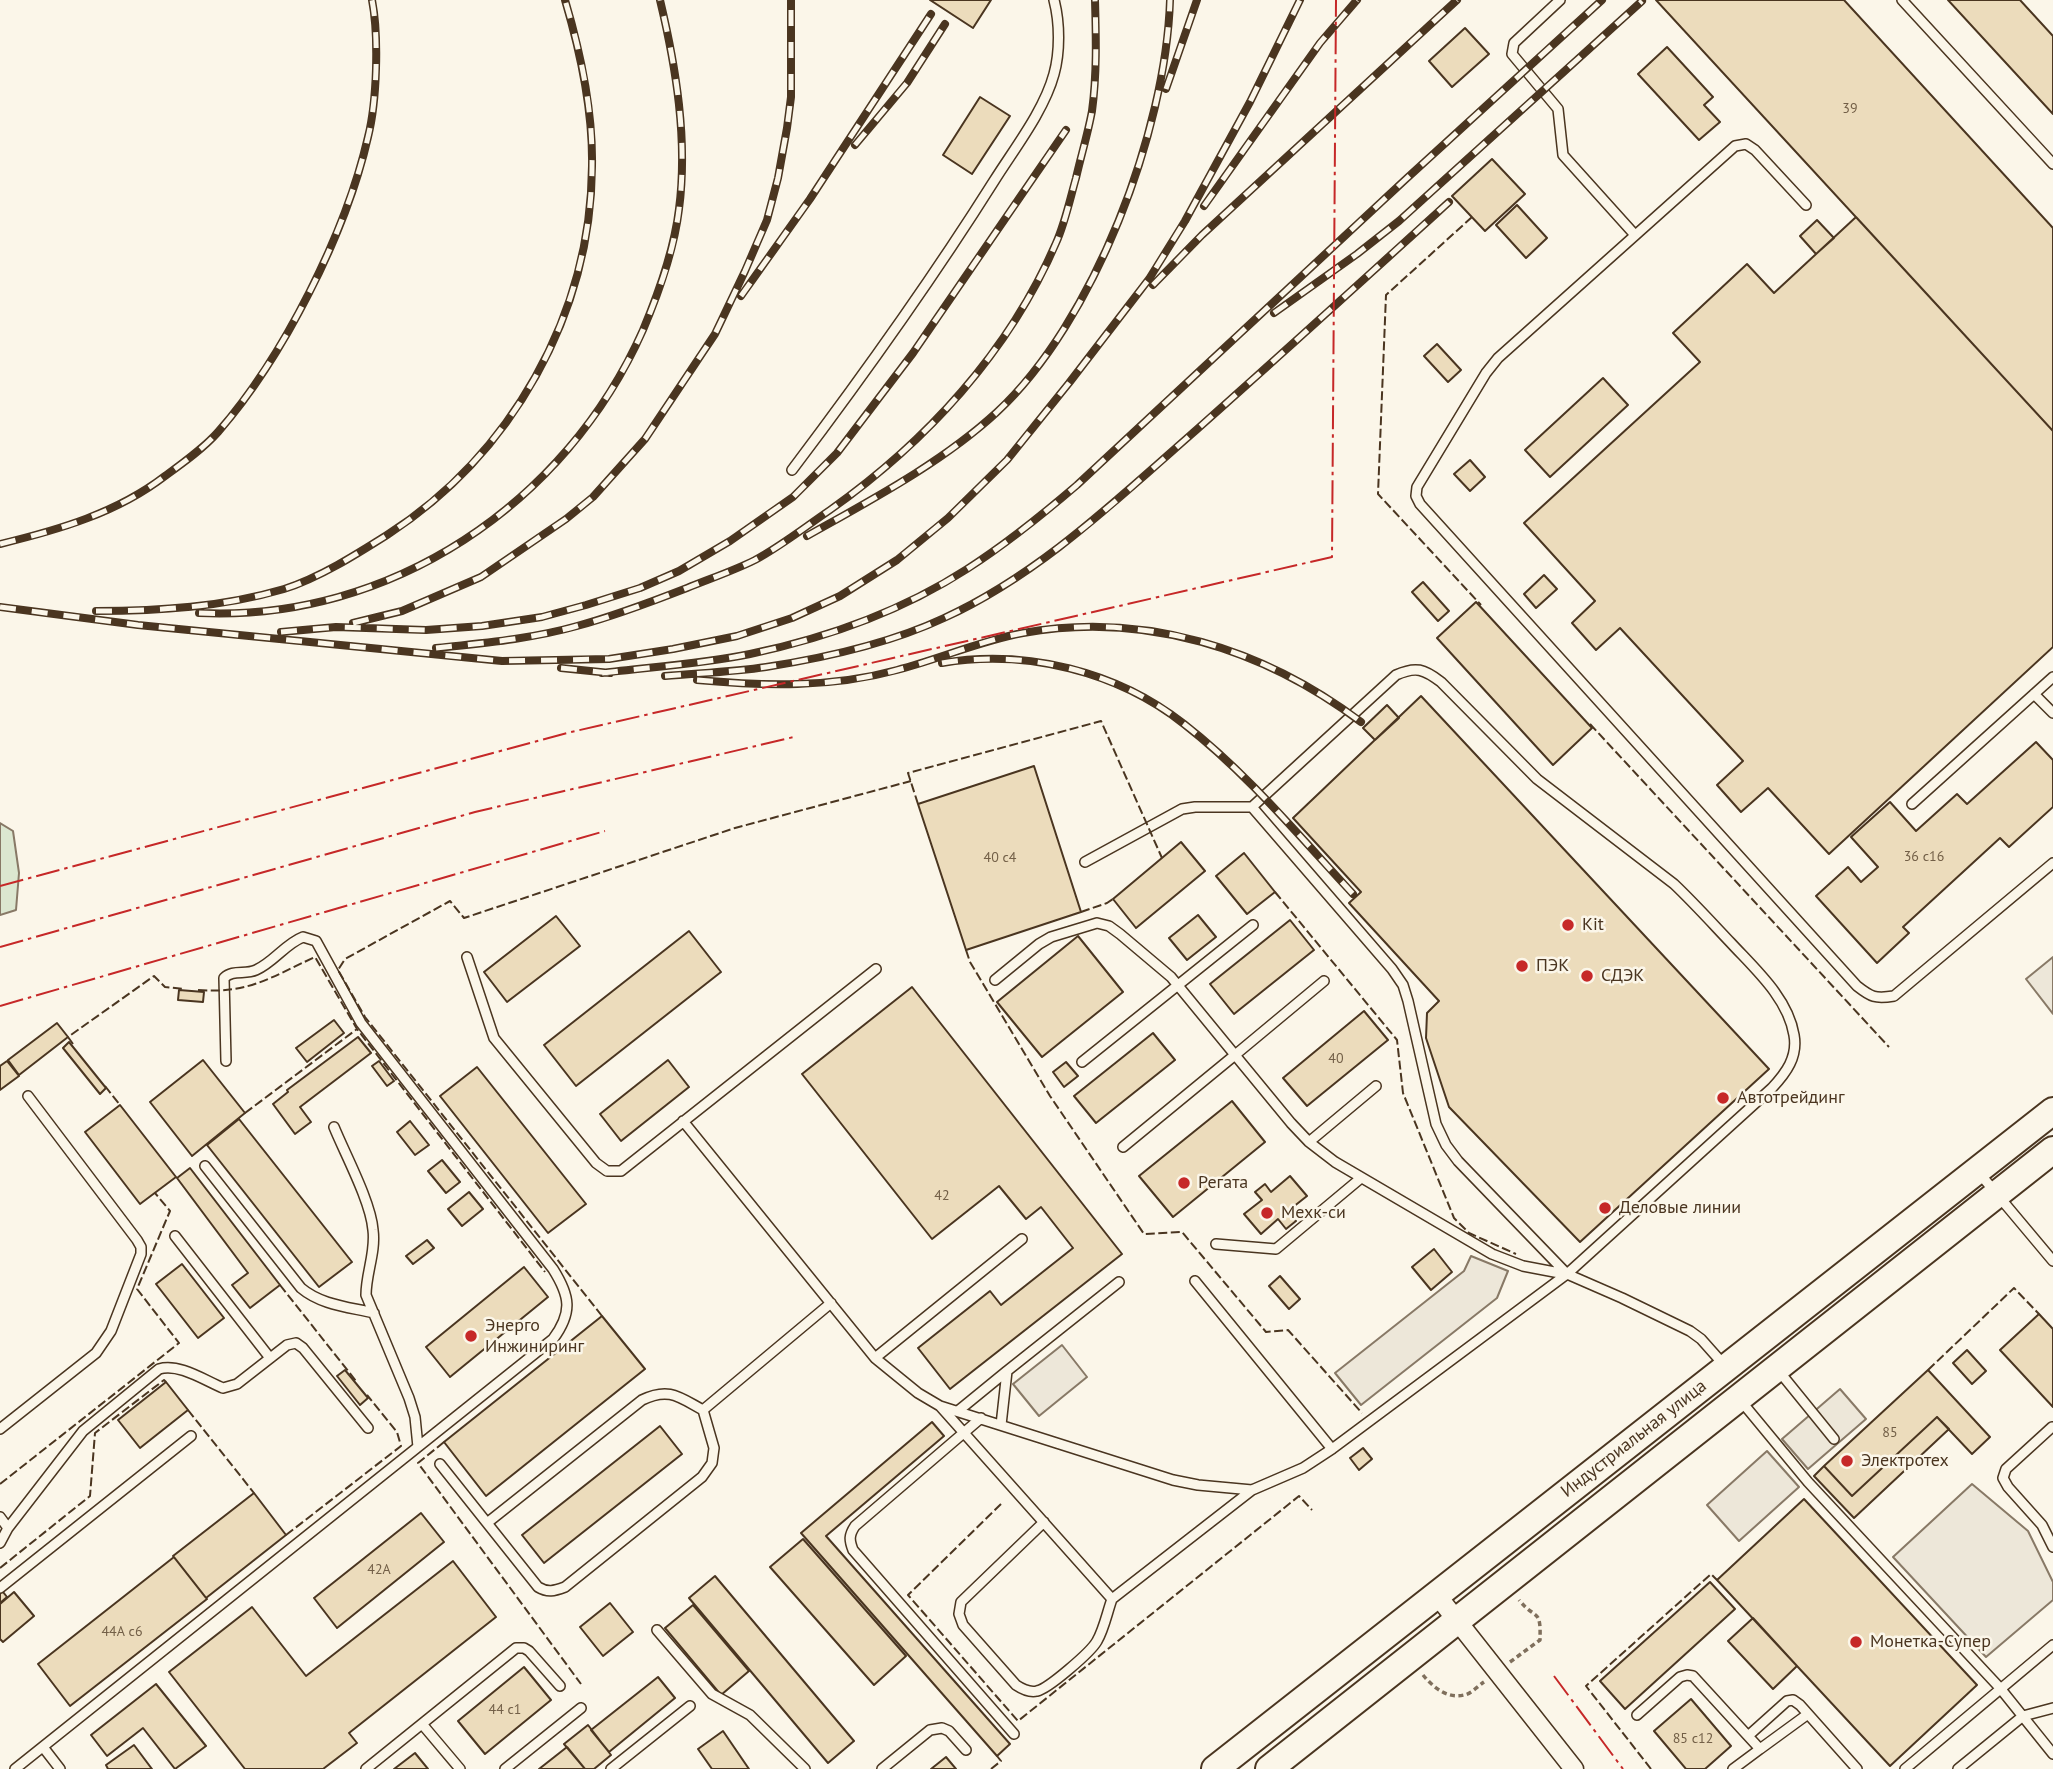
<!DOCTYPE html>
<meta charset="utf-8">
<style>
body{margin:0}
canvas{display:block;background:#fbf6e9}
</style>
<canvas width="2053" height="1769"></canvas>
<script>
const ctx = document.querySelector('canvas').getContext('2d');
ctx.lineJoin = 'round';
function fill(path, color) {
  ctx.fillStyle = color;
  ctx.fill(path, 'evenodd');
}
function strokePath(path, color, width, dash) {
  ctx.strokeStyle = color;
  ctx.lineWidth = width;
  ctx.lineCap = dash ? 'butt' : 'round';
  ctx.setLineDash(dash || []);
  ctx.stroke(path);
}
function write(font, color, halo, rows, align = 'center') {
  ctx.font = font + ' "PT Sans",sans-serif';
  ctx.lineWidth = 5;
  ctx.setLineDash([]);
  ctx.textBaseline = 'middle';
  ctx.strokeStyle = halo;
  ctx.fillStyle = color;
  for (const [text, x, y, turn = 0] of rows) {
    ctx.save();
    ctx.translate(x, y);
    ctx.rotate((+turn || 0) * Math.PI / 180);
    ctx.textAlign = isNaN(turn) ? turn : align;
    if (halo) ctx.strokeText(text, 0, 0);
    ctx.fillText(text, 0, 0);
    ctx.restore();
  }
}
const green = new Path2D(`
 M0 823 13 831 19 873 16 910 0 915Z`);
fill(green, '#dce7d0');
strokePath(green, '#887966', 2);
const parking = new Path2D(`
 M2053 957V1014L2026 979Z
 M1471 1256 1508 1271 1497 1298 1361 1405 1335 1373 1464 1271Z
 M1062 1345 1087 1377 1039 1416 1013 1384Z
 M1840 1389 1866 1419 1808 1469 1782 1439Z
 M1767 1451 1799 1487 1739 1541 1707 1505Z
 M1972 1484 2028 1531 2053 1582V1600L1986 1657 1893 1557Z`);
fill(parking, '#ede7d9');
strokePath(parking, '#887966', 2);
const building = new Path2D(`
 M930 0H991L973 28Z
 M1656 0H1844L2053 228V431Z
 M1948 0H2020L2053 36V114Z
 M1465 28 1489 54 1452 87 1429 61Z
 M1667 47 1713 97 1704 105 1720 122 1699 140 1638 74Z
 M980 97 1010 116 972 174 943 155Z
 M1492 159 1525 194 1485 231 1452 196Z
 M1517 205 1547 238 1526 258 1496 225Z
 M1856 217 2053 431V647L1829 854 1768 788 1741 812 1717 785 1743 761 1620 628 1596 650 1572 623 1595 601 1524 523 1700 362 1673 333 1747 264 1774 293Z
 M1817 220 1834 238 1816 254 1800 236Z
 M1437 344 1461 370 1448 382 1424 356Z
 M1603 378 1628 405 1550 477 1525 450Z
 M1470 460 1485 477 1470 491 1454 474Z
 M1544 575 1557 589 1536 608 1524 594Z
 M1423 582 1449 611 1438 621 1412 592Z
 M1476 602 1592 728 1553 765 1437 638Z
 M1421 696 1769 1069 1580 1242 1449 1107 1426 1038 1427 1013 1439 1001 1349 903 1361 892 1293 818Z
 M1387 705 1399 718 1375 740 1363 728Z
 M2036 742 2053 760V807L2009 847 2000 838 1903 927 1909 933 1877 963 1816 896 1848 867 1861 882 1878 867 1851 837 1890 802 1916 831 1957 794 1967 804Z
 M1034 766 1081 912 966 950 918 804Z
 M1181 842 1205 871 1136 928 1113 899Z
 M1244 853 1275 892 1247 914 1216 876Z
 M1198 915 1216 937 1187 960 1169 938Z
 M556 916 580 946 507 1002 484 972Z
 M1290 920 1314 950 1234 1014 1210 984Z
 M689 931 721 972 576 1086 544 1045Z
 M1078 936 1123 992 1042 1057 997 1002Z
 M912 987 1122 1254 950 1389 918 1348 990 1291 1001 1305 1073 1248 1041 1207 1026 1219 999 1186 932 1239 802 1074Z
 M179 990 204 992 203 1002 178 1000Z
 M1364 1011 1388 1040 1307 1106 1283 1078Z
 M334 1020 344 1033 307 1062 296 1048Z
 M57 1023 68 1037 19 1075 8 1060Z
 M1153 1033 1175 1060 1096 1123 1074 1096Z
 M358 1037 371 1053 300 1107 311 1122 295 1134 273 1104 288 1092 287 1090Z
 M69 1042 106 1088 100 1094 63 1048Z
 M203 1060 245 1113 192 1156 150 1102Z
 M668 1060 689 1087 621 1141 600 1114Z
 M7 1061 19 1076 0 1090V1066Z
 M379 1061 394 1081 387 1086 372 1066Z
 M1066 1062 1078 1076 1064 1087 1053 1072Z
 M477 1067 586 1204 548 1233 440 1096Z
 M1232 1101 1265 1142 1173 1217 1139 1176Z
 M120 1105 176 1177 140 1204 85 1132Z
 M239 1119 352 1262 319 1287 207 1145Z
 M410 1121 429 1145 415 1155 397 1132Z
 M442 1160 460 1182 446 1193 428 1171Z
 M190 1168 280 1285 250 1308 232 1285 248 1273 177 1178Z
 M1290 1176 1307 1196 1288 1211 1296 1221 1286 1229 1278 1219 1261 1234 1244 1214 1262 1200 1255 1192 1265 1184 1271 1192Z
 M469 1192 483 1209 462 1226 448 1209Z
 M427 1240 434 1248 413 1264 406 1256Z
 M1434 1249 1452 1272 1431 1290 1412 1267Z
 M182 1264 224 1318 198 1338 156 1284Z
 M524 1267 548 1297 450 1377 426 1347Z
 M1280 1276 1300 1299 1289 1309 1269 1286Z
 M2039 1314 2053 1329V1407L2000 1350Z
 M602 1316 645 1369 486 1496 444 1442Z
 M1967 1350 1986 1371 1972 1384 1953 1363Z
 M345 1370 368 1398 360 1405 337 1376Z
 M1928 1370 1990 1437 1972 1454 1937 1417 1852 1496 1824 1466Z
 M166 1382 188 1410 140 1448 118 1420Z
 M1937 1417 1949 1429 1854 1518 1814 1476 1824 1466 1852 1496Z
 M932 1422 944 1436 826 1536 1010 1744 997 1756 801 1533Z
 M660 1426 682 1454 544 1563 522 1535Z
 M1363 1448 1372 1459 1359 1470 1350 1458Z
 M254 1493 286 1535 206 1598 173 1556Z
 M1804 1499 1977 1685 1890 1766 1717 1580Z
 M421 1513 444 1542 337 1628 314 1598Z
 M803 1539 906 1656 874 1685 770 1567Z
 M174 1557 207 1599 70 1706 38 1664Z
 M453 1561 496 1617 349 1733 357 1743 323 1769H245L169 1672 252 1607 306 1676Z
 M715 1576 854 1741 828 1763 689 1598Z
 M1710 1582 1735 1609 1625 1709 1600 1681Z
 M0 1588 7 1597 0 1603Z
 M14 1592 34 1616 3 1642 0 1639V1604Z
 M610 1603 633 1632 603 1656 580 1627Z
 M693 1605 749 1671 721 1695 665 1628Z
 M1753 1618 1797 1666 1773 1689 1728 1641Z
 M524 1667 551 1700 485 1754 458 1721Z
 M658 1677 675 1698 609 1752 591 1730Z
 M156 1684 206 1746 175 1769 143 1728 107 1756 91 1735Z
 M1691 1699 1731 1746 1705 1769H1686L1654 1731Z
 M588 1725 611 1755 594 1769H585L564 1744Z
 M723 1731 749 1769H712L698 1749Z
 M134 1745 152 1769H108L106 1765Z
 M567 1747 585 1769H539Z
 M415 1753 428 1769H394Z
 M946 1757 956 1769H931Z`);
fill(building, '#ecdcbc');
strokePath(building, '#4a3520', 2);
const service = new Path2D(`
 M1560 0 1514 43 1512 54 1558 109 1563 155 1635 235
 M1902 0 2053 164
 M1806 205 1755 150 1746 144 1735 146 1498 358 1486 373 1417 487 1416 496 1420 504 1857 986C1871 997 1875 999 1894 996L2053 863
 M792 470C863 376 931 281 994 181 1014 149 1044 111 1054 74 1060 52 1060 23 1054 0
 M2034 694 2053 713
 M1912 804 2053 677
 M1252 807 1392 969 1403 985 1408 1001 1436 1124 1446 1145 1458 1161 1567 1274
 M1085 862 1182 809 1195 807H1252L1396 675C1416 666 1424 669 1441 682L1537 779 1674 884C1694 903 1712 923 1731 943 1755 969 1788 998 1794 1035 1798 1057 1786 1073 1772 1088L1567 1274
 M467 957 494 1038 596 1163 607 1171H621L876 969
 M995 980 1039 944 1051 937 1097 923 1109 926 1120 934 1171 977 1235 1055 1324 981
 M1082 1062 1253 925
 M683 1121 875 1358 918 1393 940 1406 1173 1480 1198 1485 1252 1490 1303 1468 1332 1449 1567 1274 1622 1298 1690 1331 1701 1339 1725 1366
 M334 1127C345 1154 371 1202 373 1230 376 1252 366 1273 366 1295L409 1398 415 1417 418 1447
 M1309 1142 1376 1086
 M1123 1147 1235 1055 1291 1123 1309 1142 1335 1162 1492 1254 1523 1266 1565 1274
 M205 1166 301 1288C321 1305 349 1307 374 1313
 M1980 1174 2053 1261
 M175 1236 270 1358
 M1216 1244 1276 1249 1361 1178
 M1195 1281 1332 1449
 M875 1358 1022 1239
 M1778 1370 1834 1439
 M1741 1401 1808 1482 2000 1688 2053 1754
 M940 1406 1112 1599 1252 1490
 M703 1410 831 1303
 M958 1411 1007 1371
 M981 1418 855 1526C849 1535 849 1540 853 1550L1014 1734
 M1001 1425 1007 1371 1119 1282
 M2052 1427 2006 1469 2003 1478 2008 1487 2042 1525 2053 1547
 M0 1429 96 1353 111 1331 141 1254V1247L137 1240 28 1096
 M440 1464 538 1587C548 1593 554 1591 565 1587L702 1477 712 1463 714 1448 703 1410C679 1397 669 1387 642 1400L487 1523
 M0 1517 8 1528
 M1044 1522 961 1602 959 1614 963 1625 1016 1685C1022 1689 1029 1693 1037 1691 1048 1689 1091 1652 1097 1641 1104 1629 1107 1613 1112 1599
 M0 1543 8 1528 83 1431 159 1369C179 1363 204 1380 223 1388L237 1384 287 1345 296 1343 303 1348 368 1428
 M0 1588 191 1436
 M657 1630 712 1694 750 1715 805 1769
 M1637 1715 1680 1677 1687 1675 1693 1676 1748 1736 1787 1701 1793 1700 1800 1705 1857 1769
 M422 1724 460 1769
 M1748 1736 1760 1749 1808 1714
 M43 1747 60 1769
 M15 1769 553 1339C573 1312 570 1296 553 1269L361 1023 316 941 303 937C285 944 274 962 256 970 245 975 233 969 224 978L226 1061
 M366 1769 516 1648H524L529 1651 560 1686
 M505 1769 581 1708
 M611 1769 690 1706
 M882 1769 930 1730 942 1728 949 1731 966 1750
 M1733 1769 1760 1749
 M1905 1769 2053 1645
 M1958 1769 2023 1716 2053 1708`);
const minor = new Path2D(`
 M1436 1594 1574 1769`);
const primary = new Path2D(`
 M1215 1769 2053 1111
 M1269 1769 2053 1150`);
strokePath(service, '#4a3520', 12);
strokePath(minor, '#4a3520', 21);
strokePath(primary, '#4a3520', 30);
strokePath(new Path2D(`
 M1510 1662 1540 1640C1541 1607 1536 1621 1519 1600
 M1423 1675C1433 1687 1447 1699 1464 1695 1471 1694 1478 1686 1484 1682`), '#7f6f5c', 3.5, [5, 3.5]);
strokePath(service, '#fbf6e9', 9);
strokePath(minor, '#fbf6e9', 18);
strokePath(primary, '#fbf6e9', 26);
const rail = new Path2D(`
 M1166 89 1197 0
 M855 145 907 83 945 24
 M1204 206 1320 43 1357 0
 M1153 285 1202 235 1457 0
 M741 296 810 199 931 14
 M1274 313 1357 254 1399 221 1642 1
 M807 536C871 500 943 462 997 412 1094 322 1166 131 1170 0
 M0 544C58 530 117 513 165 476 183 463 204 448 218 432 283 358 346 233 368 137 377 101 379 36 372 0
 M0 607 138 625 502 661 609 659 673 649 737 636 792 618 840 596 897 560 948 518 1007 460 1069 383 1149 279 1185 221 1250 102 1300 0
 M96 611C159 611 223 607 284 589 319 578 357 554 387 535 511 455 591 315 592 166 593 110 581 54 565 0
 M199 613C390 622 566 504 643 330 659 292 674 251 679 209 688 140 676 67 660 0
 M353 623 402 611 481 577 566 519 593 497 645 439 715 334 745 271 767 220 778 178 787 128 791 97V0
 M281 632 336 627 426 630 482 626 542 617 586 605 640 588 679 571 730 541 793 497 837 453 913 353 1066 130
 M436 648C483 643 531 639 577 626 614 616 651 602 687 588 709 579 733 571 755 560 781 546 805 527 830 510 926 442 1009 352 1056 243 1065 223 1070 199 1076 178 1081 156 1088 133 1092 111 1097 74 1096 37 1095 0
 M942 663C1026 649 1117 671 1184 724 1247 773 1299 836 1353 894
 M561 668 610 673
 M602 673C651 667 701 664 750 654 826 638 902 611 967 569 1006 544 1042 515 1077 485L1406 179 1602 0
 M665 676C699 673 733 672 766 667 824 658 891 643 944 618 1036 576 1111 505 1186 439 1274 361 1362 281 1449 202
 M697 680C764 686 831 688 897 670 940 659 979 641 1023 633 1145 611 1264 649 1361 722`);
strokePath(rail, '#4a3520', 8);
strokePath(rail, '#fbf6e9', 5, [16]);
strokePath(new Path2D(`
 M1472 217 1386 295 1378 494 1481 605
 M1590 724 1889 1047
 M918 804 908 773 1101 721 1162 858
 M1275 892 1397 1040 1403 1093 1454 1218 1469 1233 1516 1254
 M1081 912 1107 903 1113 899
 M966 950 970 962 1050 1096 1144 1234 1182 1232 1266 1332 1288 1330 1362 1413
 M198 990C249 994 271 977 315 957L357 1029 545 1272
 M73 1044 68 1037 154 976 165 987 185 989
 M105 1086 120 1105
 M245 1113 357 1029
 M280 1285 356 1381
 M602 1316 365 1017 338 970 345 959 450 901 464 918 735 828 911 781
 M1928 1370 2014 1288 2039 1314
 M188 1410 254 1493
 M444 1442 418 1463 581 1684
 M0 1484 179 1343 137 1289 170 1211 155 1193
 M1001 1504 908 1595 1018 1721 1299 1496 1312 1510
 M286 1535 401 1446 397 1432 367 1395
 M0 1568 90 1496 95 1433 164 1380 166 1382
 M991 1769 1001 1761 997 1756
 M1651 1769 1586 1686 1711 1574 1717 1580`), '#4a3520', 2, [9, 3.5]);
strokePath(new Path2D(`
 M0 886 567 733 1332 557 1336 0
 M0 947 475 812 794 737
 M0 1006 605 831
 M1554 1676 1623 1769`), '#c62828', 2, [24, 5, 3.5, 5]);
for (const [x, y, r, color] of [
 [1568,925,7,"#c62828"],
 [1522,966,7,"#c62828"],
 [1587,976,7,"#c62828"],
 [1723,1098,7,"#c62828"],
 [1184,1183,7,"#c62828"],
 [1605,1208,7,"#c62828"],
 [1267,1213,7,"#c62828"],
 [471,1336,7,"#c62828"],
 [1847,1461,7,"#c62828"],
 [1856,1642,7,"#c62828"]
]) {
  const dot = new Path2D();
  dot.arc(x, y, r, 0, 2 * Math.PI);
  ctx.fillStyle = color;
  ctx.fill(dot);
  strokePath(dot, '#fbf6e9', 2.5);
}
write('14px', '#725f47', null, [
 ["39",1850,109],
 ["36 с16",1924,857],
 ["40 с4",1000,858],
 ["40",1336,1059],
 ["42",942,1196],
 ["85",1890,1433],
 ["42А",379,1570],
 ["44А с6",122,1632],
 ["44 с1",505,1710],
 ["85 с12",1693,1739]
]);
write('18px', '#4a3520', '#fbf6e9', [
 ["Kit",1582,925],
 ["ПЭК",1536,966],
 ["СДЭК",1601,976],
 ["Автотрейдинг",1737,1098],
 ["Регата",1198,1183],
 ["Деловые линии",1619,1208],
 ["Мехк-си",1281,1213],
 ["Энерго",485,1326],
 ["Инжиниринг",485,1347],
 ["Электротех",1861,1461],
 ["Монетка-Супер",1870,1642]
], 'left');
write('18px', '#4a3520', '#fbf6e9', [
 ["Индустриальная улица",1634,1439,-38]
]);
</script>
